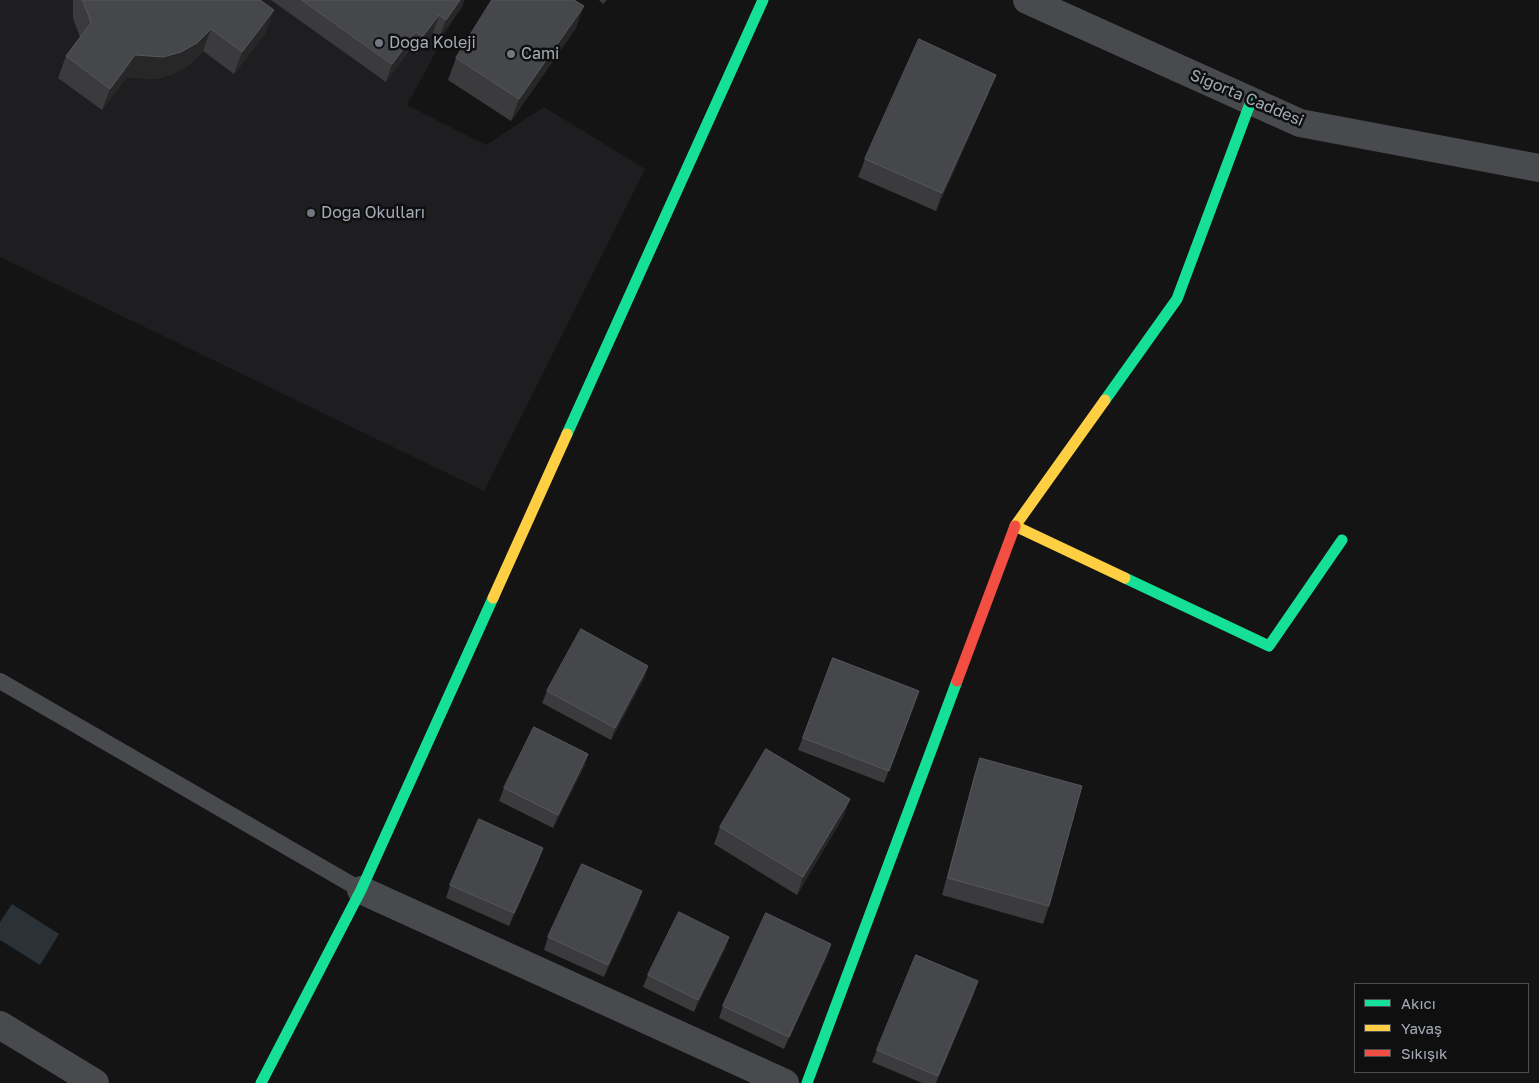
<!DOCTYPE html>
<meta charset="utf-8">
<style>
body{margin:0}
#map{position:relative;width:1539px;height:1083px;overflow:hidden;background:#141415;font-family:"Golos Text",sans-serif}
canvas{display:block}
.legend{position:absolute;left:1354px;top:983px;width:175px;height:90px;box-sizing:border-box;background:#0f0f10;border:1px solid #4b4d52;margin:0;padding:6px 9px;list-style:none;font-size:15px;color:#a5abb6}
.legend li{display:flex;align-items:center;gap:10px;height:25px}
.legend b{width:25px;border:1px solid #4b4d52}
</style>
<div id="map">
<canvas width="1539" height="1083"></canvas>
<ul class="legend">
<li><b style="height:6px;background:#16e098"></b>Akıcı</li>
<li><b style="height:6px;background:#ffcf43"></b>Yavaş</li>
<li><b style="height:6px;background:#f24e42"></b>Sıkışık</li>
</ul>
</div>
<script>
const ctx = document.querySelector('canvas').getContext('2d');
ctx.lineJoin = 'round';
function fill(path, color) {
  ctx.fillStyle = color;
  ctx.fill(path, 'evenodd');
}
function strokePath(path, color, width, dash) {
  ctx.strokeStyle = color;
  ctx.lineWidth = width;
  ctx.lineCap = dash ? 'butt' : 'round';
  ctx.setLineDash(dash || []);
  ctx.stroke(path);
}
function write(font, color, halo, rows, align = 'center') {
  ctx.font = font + ' "Golos Text",sans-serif';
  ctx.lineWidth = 5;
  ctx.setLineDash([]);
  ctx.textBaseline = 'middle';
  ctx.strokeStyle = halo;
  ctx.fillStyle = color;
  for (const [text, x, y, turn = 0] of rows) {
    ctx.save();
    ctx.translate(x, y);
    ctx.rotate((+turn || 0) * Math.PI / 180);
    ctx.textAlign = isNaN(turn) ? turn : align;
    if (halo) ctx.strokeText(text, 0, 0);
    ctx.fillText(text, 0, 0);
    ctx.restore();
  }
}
fill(new Path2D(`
 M0 0H464L407 105 486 145 544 107 645 169 484 491 0 257Z`), '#1e1e20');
fill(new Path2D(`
 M12 904 59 934 40 965 0 940V922Z`), '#2a3238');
strokePath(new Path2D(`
 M0 681 361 890`), '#494a4d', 16);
strokePath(new Path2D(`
 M1027 0 1300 123 1539 168
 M361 890 785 1083
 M0 1025 95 1083`), '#494a4d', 28);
strokePath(new Path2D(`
 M1105 400 1177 299 1251 101
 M567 434 763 0
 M1125 578 1269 646 1342 540
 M261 1083 361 890 493 598
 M807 1083 957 681`), '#16e098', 11);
strokePath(new Path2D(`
 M1105 400 1015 526 1125 578
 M493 598 567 434`), '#ffcf43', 11);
strokePath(new Path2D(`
 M957 681 1015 526`), '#f24e42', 11);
fill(new Path2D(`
 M73 0H260L266 32 234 74 203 51 189 65 173 74 155 79 127 77 102 110 58 78 66 56 80 37 73 18Z
 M271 0H464L462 7 439 38 433 33 417 54 410 49 386 82Z
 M599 0H607L603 4Z
 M576 28 511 121 448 80 456 58Z
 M989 92 936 211 858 177 865 159Z
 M833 658 919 691 884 783 798 750Z
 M648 666 644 678 611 740 542 703 547 691Z
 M588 754 584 767 553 828 499 801 504 788Z
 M980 758 1049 906 1043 924 942 895 974 776Z
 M850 799 843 817 797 895 714 844 720 827Z
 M539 860 509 926 446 898 450 885Z
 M638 904 604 977 544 950 548 937Z
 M831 944 827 957 784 1049 719 1018 723 1006Z
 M725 949 694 1012 643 987 648 975Z
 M974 994 936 1083H922L872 1062 877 1050Z`), '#3b3b3e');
fill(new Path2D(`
 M460 0H464L462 7 439 38 446 20Z
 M584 6 576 28 511 121 519 99Z
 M274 10 266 32 234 74 242 52Z
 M439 15 433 33 417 54 423 36Z
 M211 29 203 51 189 65 173 74 155 79 127 77 102 110 110 89 135 55Z
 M416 32 410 49 386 82 392 64Z
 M996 75 989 92 936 211 942 193Z
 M648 666 644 678 611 740 615 728Z
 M588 754 584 767 553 828 558 815Z
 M850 799 843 817 797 895 803 877Z
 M543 848 539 860 509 926 514 913Z
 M642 891 638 904 604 977 608 965Z
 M729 937 725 949 694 1012 698 1000Z
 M831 944 827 957 784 1049 789 1037Z
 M978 981 974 994 936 1083 938 1076Z`), '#272728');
const building = new Path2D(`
 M83 0H260L274 10 242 52 211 29 197 43 181 52 163 57 135 55 110 89 66 56 91 23Z
 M302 0H460L446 20 439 15 423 36 416 32 392 64Z
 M492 0H574L584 6 519 99 456 58Z
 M919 39 996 75 942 193 865 159Z
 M581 629 648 666 615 728 547 691Z
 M833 658 919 691 889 771 803 738Z
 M534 727 588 754 558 815 504 788Z
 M766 749 850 799 803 877 720 827Z
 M980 758 1082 786 1049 906 948 878Z
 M479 819 543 848 514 913 450 885Z
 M582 864 642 891 608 965 548 937Z
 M679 912 729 937 698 1000 648 975Z
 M766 913 831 944 789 1037 723 1006Z
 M916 955 978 981 938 1076 877 1050Z`);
fill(building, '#46474b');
strokePath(building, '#55575c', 1);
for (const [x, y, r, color] of [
 [379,43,5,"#72767e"],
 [511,54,5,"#72767e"],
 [311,213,5,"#72767e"]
]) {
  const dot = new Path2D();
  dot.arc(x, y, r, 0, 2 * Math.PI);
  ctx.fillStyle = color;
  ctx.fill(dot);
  strokePath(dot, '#0f0f10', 2);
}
write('16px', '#a5abb6', '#0f0f10', [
 ["Doğa Koleji",389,43],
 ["Cami",521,54],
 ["Doğa Okulları",321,213]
], 'left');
write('16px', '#a5abb6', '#0f0f10', [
 ["Sigorta Caddesi",1247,98,23]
]);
</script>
